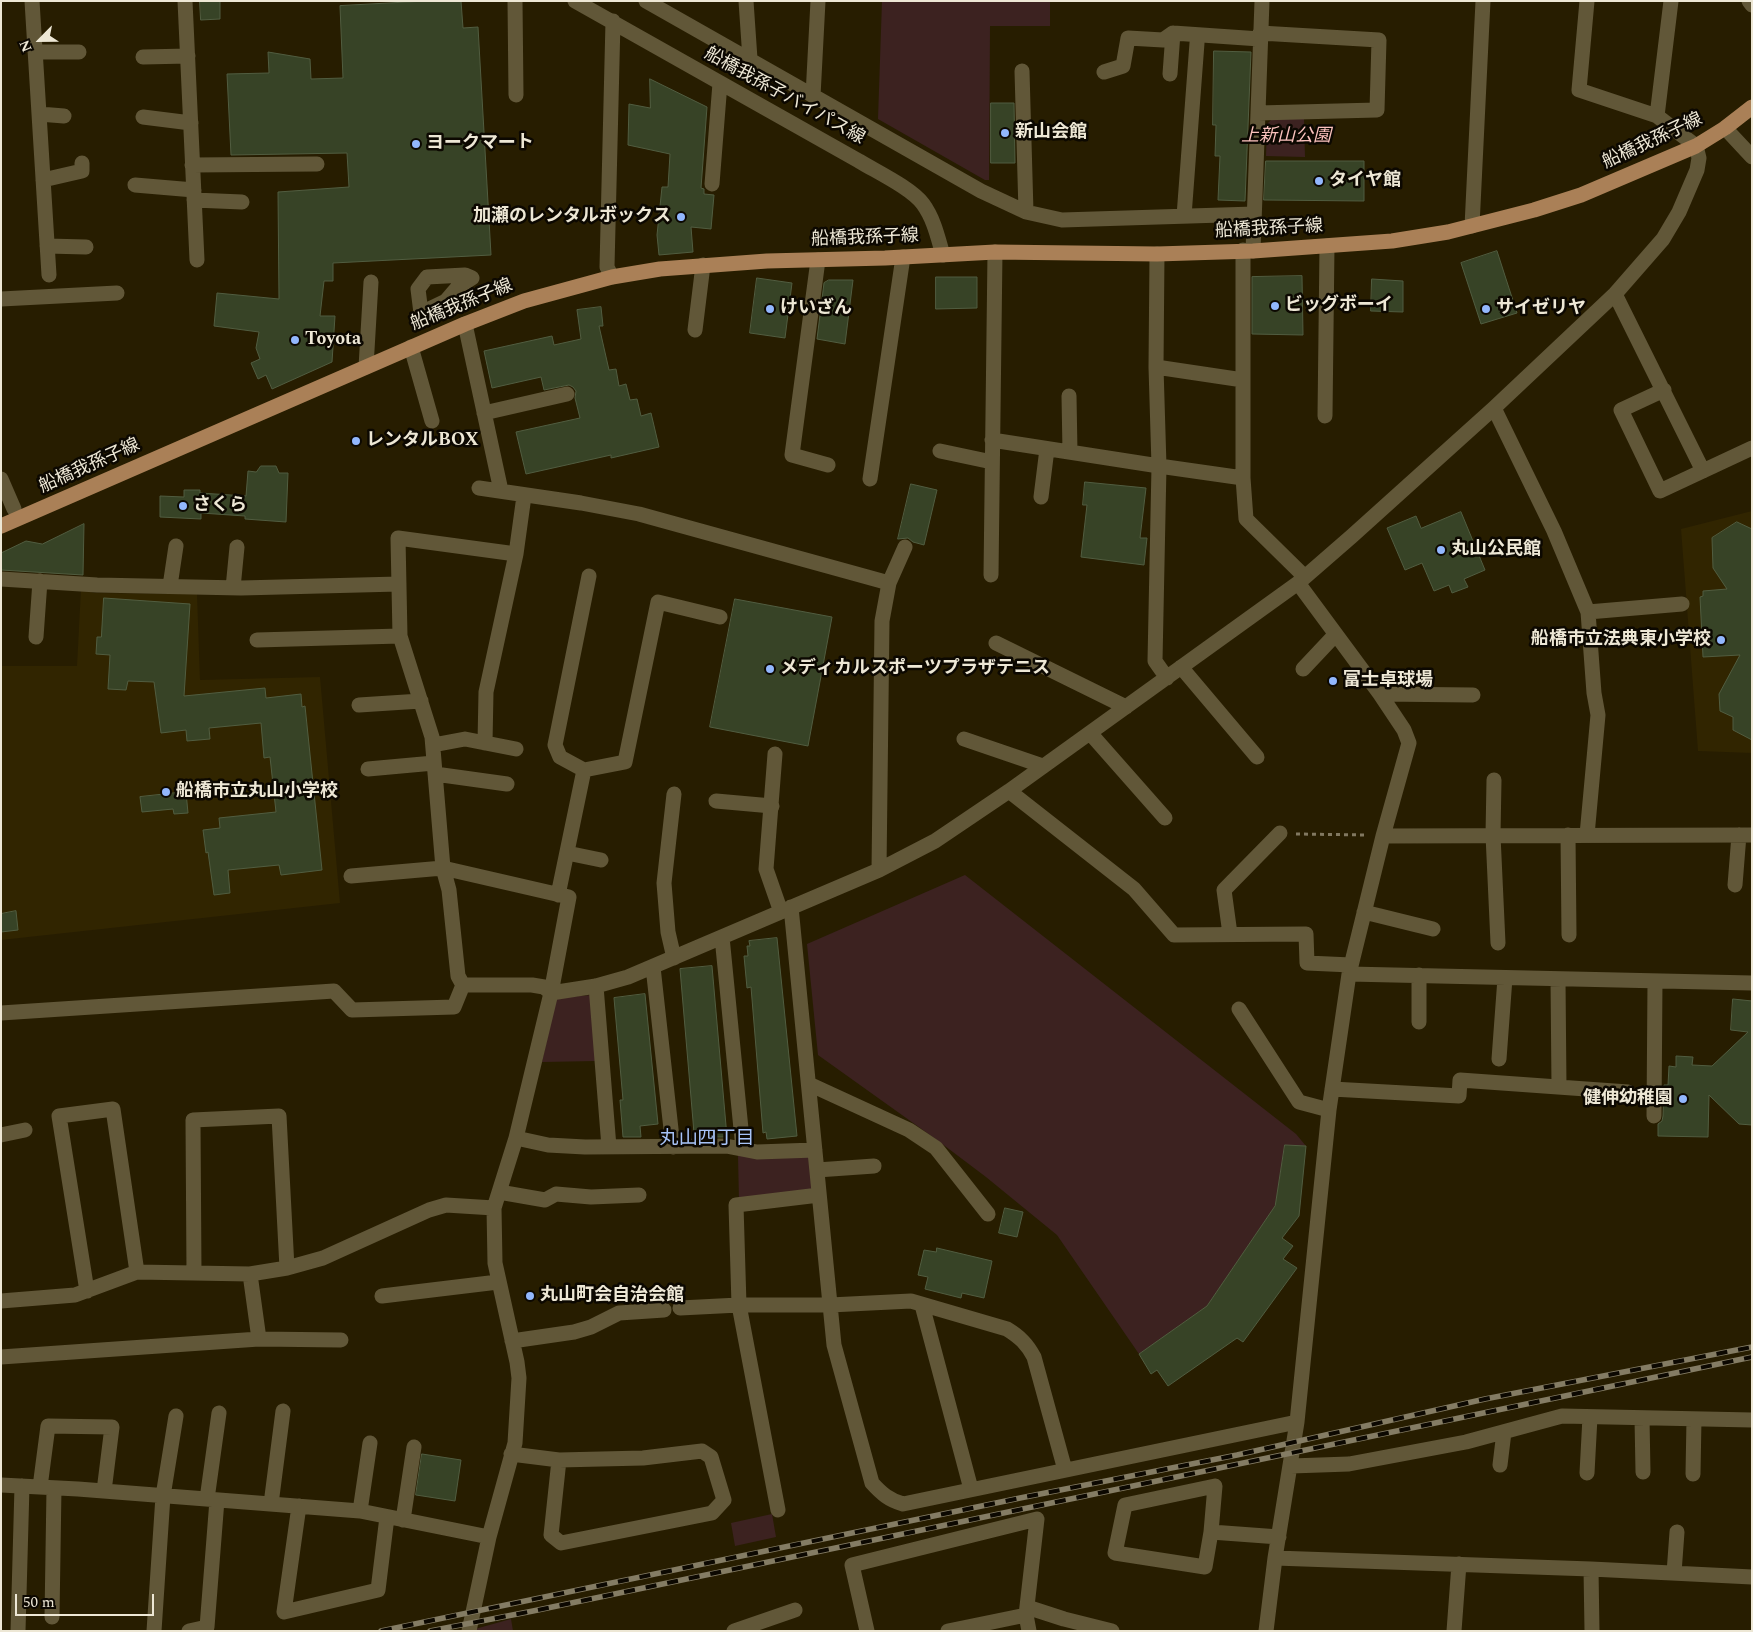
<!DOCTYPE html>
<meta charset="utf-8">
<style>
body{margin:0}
#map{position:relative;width:1753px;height:1632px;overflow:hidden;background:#271d00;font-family:Spectral,serif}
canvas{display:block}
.frame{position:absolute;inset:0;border:2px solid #ede7d5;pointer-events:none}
.north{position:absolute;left:15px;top:15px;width:50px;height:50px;-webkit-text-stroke:4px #0c0801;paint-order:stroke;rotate:247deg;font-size:14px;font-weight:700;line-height:20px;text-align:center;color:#ede7d5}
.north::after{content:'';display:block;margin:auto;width:18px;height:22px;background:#ede7d5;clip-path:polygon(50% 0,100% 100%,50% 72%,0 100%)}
.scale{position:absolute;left:15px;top:1594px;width:139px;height:22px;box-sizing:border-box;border:2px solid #ede7d5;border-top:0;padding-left:6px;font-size:15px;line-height:18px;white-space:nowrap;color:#ede7d5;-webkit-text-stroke:4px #0c0801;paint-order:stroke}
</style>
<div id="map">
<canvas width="1753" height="1632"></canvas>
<div class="frame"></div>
<div class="north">N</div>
<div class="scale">50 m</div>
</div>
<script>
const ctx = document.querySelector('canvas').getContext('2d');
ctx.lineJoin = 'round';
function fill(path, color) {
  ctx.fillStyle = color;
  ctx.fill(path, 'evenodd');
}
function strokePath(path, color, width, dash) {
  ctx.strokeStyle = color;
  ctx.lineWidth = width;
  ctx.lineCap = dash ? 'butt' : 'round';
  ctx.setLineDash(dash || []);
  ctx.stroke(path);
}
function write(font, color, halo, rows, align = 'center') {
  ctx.font = font + ' Spectral,"Noto Sans JP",serif';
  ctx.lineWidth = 5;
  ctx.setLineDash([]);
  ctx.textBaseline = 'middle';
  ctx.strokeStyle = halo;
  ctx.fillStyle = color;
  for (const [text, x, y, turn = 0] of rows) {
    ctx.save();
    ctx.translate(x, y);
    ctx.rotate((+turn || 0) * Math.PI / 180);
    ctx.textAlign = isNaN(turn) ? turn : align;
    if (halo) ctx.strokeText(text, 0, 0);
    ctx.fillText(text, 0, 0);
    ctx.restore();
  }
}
fill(new Path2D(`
 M1752 511V753L1698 751 1681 529Z
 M81 589 94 593 197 594 200 680 320 677 340 903 1 940V666H77Z`), '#312500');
fill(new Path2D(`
 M882 1H1050V26H990L989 180H985L878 119Z
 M1274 117 1304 119 1305 157 1266 156 1267 124Z
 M965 875 1296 1134 1306 1146 1285 1145 1275 1206 1207 1306 1139 1354 1057 1235 986 1177 937 1140 818 1055 807 944Z
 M592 995 596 1061 542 1062 556 998Z
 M738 1156H809L814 1191 739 1200Z
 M772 1514 776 1537 735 1546 731 1523Z
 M511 1619 513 1631H475V1629Z`), '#3c2220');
const building = new Path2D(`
 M200 1H220V19L201 20Z
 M426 1H461L463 28 478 27 491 255 333 263V281H324L320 316H335L332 362 272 389 266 375 258 379 251 363 260 359 256 348 259 332 214 326 217 293 279 299 278 192 349 187 347 153 231 155 227 74 269 73 268 52 310 59 311 79 343 78 340 6Z
 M1214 51 1251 52 1245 201 1218 200 1220 156H1215L1216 125H1213Z
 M650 79 707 107 701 188 704 189V194L714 195 711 229 691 227 693 252 659 255 657 235 662 187H668L670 154 628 145 629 104 650 108Z
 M991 103H1014L1015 163H991Z
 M1266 161H1364V201L1264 200Z
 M1497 251 1517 313 1481 324 1461 263Z
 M1302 276 1303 335 1252 334V277Z
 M936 277H977V308L936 309Z
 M757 278 792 283 785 338 750 333Z
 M1372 279 1403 281V312L1371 311Z
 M829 280H853L845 344 817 339 824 283Z
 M601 307 603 326H599L609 370 616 369 619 386 626 384 630 400 637 399 641 416 651 413 659 447 611 458V455L526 474 516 432 580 418 575 398 576 391 573 387 569 385 544 390 541 377 492 388 484 351 552 336 554 345 581 339 577 310Z
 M261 466H276L279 473H288L286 522 245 519V516L201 513V519L160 517V496L184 497V490H200V493L246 496 248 471 256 472Z
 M1085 482 1146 488 1140 538H1147L1144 565 1081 557 1087 505H1083Z
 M911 484 937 490 924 545 913 542 908 538 898 539Z
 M1461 512 1485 570 1464 579 1468 587 1452 593 1449 585 1434 591 1422 563 1405 570 1387 528 1416 516 1421 528Z
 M1737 522 1752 529V740L1733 730V717L1720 711 1719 694 1740 655 1703 657 1700 597 1703 596V591L1727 589 1713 568 1712 538Z
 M84 524 83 575 1 570V553L26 541 42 544Z
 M104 598 190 604 184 696 265 688 266 698 301 694 302 707 305 706 322 870 281 875 279 865 228 870 230 893 214 895 208 852 206 853 203 830 220 828 219 818 276 812 270 757 264 758 261 723 209 728 210 739 187 741 186 730 161 733 154 682 128 681 126 690 108 689 110 655 96 654 97 637H101Z
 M735 599 832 617 808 746 710 727Z
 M186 792 188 813 174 814 173 809 142 812 140 797Z
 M16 911 18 930 1 932V914Z
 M777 938 797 1136 767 1139 766 1132 763 1133 751 987 747 988 744 956H748L747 946H750L749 941Z
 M712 966 727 1137H698L697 1134H694L693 1121 680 969Z
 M645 994 658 1124 640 1126 641 1137H623L620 1100H623L614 998Z
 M1733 999 1752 1001V1125L1739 1124 1709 1095 1708 1137 1658 1136V1124L1662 1121 1663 1116 1664 1085H1668L1669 1066 1676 1067V1056L1693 1057 1692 1065 1712 1066 1748 1032 1731 1030Z
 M1285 1145 1306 1146 1299 1216 1282 1238 1293 1246 1283 1259 1297 1268 1243 1342 1237 1338 1168 1386 1157 1370 1151 1374 1139 1354 1207 1306 1275 1206Z
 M1005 1208 1023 1212 1017 1237 999 1233Z
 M937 1248 992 1261 984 1298 962 1293 961 1298 925 1289 928 1277 918 1275 924 1250 936 1252Z
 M422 1454 461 1460 455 1501 416 1495Z`);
fill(building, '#374326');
strokePath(building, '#515d40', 1);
strokePath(new Path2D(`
 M1296 834 1367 835`), '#817860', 3, [4, 4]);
strokePath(new Path2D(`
 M32 1 49 275
 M185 1 197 260
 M515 1 516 95
 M575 1 859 161C877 172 911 188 923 204 934 219 938 238 943 255
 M646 1 981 191 1026 212 1062 220 1254 214
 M746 1 750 59
 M1749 1 1752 5
 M35 52H79
 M143 57 188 56
 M1022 71 1026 212
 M1104 72 1123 66 1128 38 1163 40 1173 33 1260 39
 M1170 74 1173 33
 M813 96 818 1
 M1258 113 1377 110 1379 40 1260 33
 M39 114 64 116
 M1657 116 1671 1
 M143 117 191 123
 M1725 128 1752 157
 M192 165 317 164
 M43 180 82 171V163
 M712 184 720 83
 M135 185 194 190
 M194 200 242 202
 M1184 216 1197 43
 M1472 226 1483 1
 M47 246 86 247
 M1243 250V478L1246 519 1305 577
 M1253 251 1262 1
 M1157 254 1156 367 1159 466 1155 661 1167 678
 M818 260 792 455 828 465
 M465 275 472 278 458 287 446 301 421 313 418 289 427 277Z
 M612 277 607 267 613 21
 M1615 294 1703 471
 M1 299 117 293
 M465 324 500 486
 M695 330 703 265
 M411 347 432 421
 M366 367 371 282
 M1156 367 1243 380
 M1664 390 1621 410 1660 491 1752 448
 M1069 396 1070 452
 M1494 408 1554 531 1588 612 1594 693 1598 715 1587 835
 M484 413 567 394
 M1325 416 1327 246
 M992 440 1159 466 1243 478
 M940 451 992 462
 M1 479 14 509
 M870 479 903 257
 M479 488 581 503 639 514 889 583
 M1041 497 1047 449
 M991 575 995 252
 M589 576 555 745 560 757 584 770 625 762 658 602 720 617
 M1 579 97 585 241 588 399 584
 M170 586 176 546
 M233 588 237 547
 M1588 612 1682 604
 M36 637 40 581
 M257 640 400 636
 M996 643 1126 707
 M1181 667 1257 757
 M1303 669 1335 635
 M1380 694 1473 695
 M359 705 421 701
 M1090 733 1165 818
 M964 739 1043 766
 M485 743 486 692 516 554 524 496
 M433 745 465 739 516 749
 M775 754 766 869 781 912
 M368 769 434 763
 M435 774 507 784
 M1494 780 1493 835 1498 943
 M1009 791 1134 889 1174 935 1306 934 1307 963 1351 965
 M674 794 664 883 668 932 674 958
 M716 801 772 806
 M1568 835 1569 935
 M1383 836 1752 835
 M567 853 601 860
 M879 870 882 621 889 583 905 547
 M351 876 443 868 569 897 551 993 516 1138 494 1208 495 1263 517 1362 519 1378 515 1443 489 1537 469 1631
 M1735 885 1739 835
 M558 895 584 770
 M791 907 834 1345 872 1483C882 1494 889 1500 903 1504L1297 1422
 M1364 912 1433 929
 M1230 934 1224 890 1280 833
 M722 937 743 1149
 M653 967 673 1147
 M1349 974 1752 983
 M1558 979 1559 1087
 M463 985H532L544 987 551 993 596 986 628 977 879 870 935 841 1009 791 1298 583 1352 536 1494 408 1615 294 1663 239 1679 212 1697 170 1699 158 1696 146 1657 116 1579 90 1587 1
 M596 986 609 1147
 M1239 1009 1299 1102 1329 1110
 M1 1013 334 991 352 1010 454 1007 463 985 458 976 449 890 443 868 432 737 400 636 398 538 516 554
 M1419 1022V975
 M1499 1059 1505 978
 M809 1084 909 1130 936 1148 988 1214
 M1332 1089 1459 1096 1460 1080 1628 1092
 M1654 1116 1655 981
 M1 1135 25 1130
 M516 1138 548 1145 585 1147 726 1146 757 1152 815 1150
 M817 1170 874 1166
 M499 1192 545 1200 556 1194 591 1197 639 1195
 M194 1273 193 1120 279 1116 287 1268
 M87 1291 59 1116 113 1109 137 1272
 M382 1296 498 1282
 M1 1301 75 1295 137 1272 250 1274 287 1268 323 1258 429 1210 446 1205 494 1208
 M922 1305 971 1489
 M680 1308 739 1305H830L911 1301 1007 1329C1020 1337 1027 1344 1034 1357L1065 1470
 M259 1339 341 1340
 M512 1341 574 1332 591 1327 619 1313 664 1310
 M1 1357 259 1339 250 1274
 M1642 1418 1643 1472
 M511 1454 559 1460 643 1458 702 1451 711 1457 724 1500 712 1513 561 1543 551 1535 559 1460
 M1500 1465 1504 1432
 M1291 1466 1349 1464 1466 1442 1562 1416 1752 1420
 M1587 1473 1590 1417
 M1693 1474 1694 1419
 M1 1485 78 1489 360 1511 489 1537
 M40 1487 48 1426 112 1427 104 1491
 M207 1499 219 1413
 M271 1504 283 1411
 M299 1506 284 1612 378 1590 387 1517
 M778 1510 739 1305 736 1205 819 1195
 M360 1511 370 1443
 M403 1520 414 1447
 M1211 1532 1215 1486 1125 1505 1115 1553 1205 1567 1211 1532 1279 1537
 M1275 1558 1591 1569 1752 1577
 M1591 1569 1592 1631
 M1674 1573 1677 1532
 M1027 1607 1064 1619 1112 1631
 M52 1617 54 1488
 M18 1631 22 1486
 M154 1631 163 1496 176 1416
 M189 1631 207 1627 217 1500
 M734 1631 795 1610
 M867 1631 852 1565 1037 1519 1026 1615 1029 1631
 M948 1631 1026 1615
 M1266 1631 1275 1558 1297 1422 1329 1110 1349 974 1383 836 1409 743 1404 730 1380 694 1298 583
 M1454 1631 1459 1564`), '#615738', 15);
strokePath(new Path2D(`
 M1 526 465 324 524 301 612 277 660 269 767 261 885 258 995 252 1157 254 1253 251 1392 241 1448 232 1534 210 1581 195 1696 146 1725 128 1752 107`), '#aa8057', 15);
const rail = new Path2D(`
 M381 1631 1020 1498 1237 1455 1485 1399 1752 1347
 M430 1631 533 1611 1752 1357`);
strokePath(rail, '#847c64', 5.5);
strokePath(rail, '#0c0801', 4, [11]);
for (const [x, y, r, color] of [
 [1005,133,5,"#92b7fd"],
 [416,144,5,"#92b7fd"],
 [1319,181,5,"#92b7fd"],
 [681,217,5,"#92b7fd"],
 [1275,306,5,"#92b7fd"],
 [770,309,5,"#92b7fd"],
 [1486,309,5,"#92b7fd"],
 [295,340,5,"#92b7fd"],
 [356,441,5,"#92b7fd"],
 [183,506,5,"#92b7fd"],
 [1441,550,5,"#92b7fd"],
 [1721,640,5,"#92b7fd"],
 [770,669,5,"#92b7fd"],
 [1333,681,5,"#92b7fd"],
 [166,792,5,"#92b7fd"],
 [1683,1099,5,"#92b7fd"],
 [530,1296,5,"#92b7fd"]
]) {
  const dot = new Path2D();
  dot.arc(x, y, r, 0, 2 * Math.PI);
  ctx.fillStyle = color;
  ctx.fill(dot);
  strokePath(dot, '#0c0801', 2);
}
write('18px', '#ede7d5', '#0c0801', [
 ["船橋我孫子バイパス線",784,97,29],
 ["船橋我孫子線",1653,142,-25],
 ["船橋我孫子線",1269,230,-3],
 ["船橋我孫子線",865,239,-2],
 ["船橋我孫子線",462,306,-22],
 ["船橋我孫子線",90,467,-24]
]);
write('bold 18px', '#ede7d5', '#0c0801', [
 ["新山会館",1015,133],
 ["ヨークマート",426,144],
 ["タイヤ館",1329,181],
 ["加瀬のレンタルボックス",671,217,"right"],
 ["ビッグボーイ",1285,306],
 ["けいざん",780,309],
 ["サイゼリヤ",1496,309],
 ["Toyota",305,340],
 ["レンタルBOX",366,441],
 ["さくら",193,506],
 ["丸山公民館",1451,550],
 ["船橋市立法典東小学校",1711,640,"right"],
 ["メディカルスポーツプラザテニス",780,669],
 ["富士卓球場",1343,681],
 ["船橋市立丸山小学校",176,792],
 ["健伸幼稚園",1673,1099,"right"],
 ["丸山町会自治会館",540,1296]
], 'left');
write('italic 18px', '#fac1bc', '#0c0801', [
 ["上新山公園",1286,137]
]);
write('19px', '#a7c3f7', '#0c0801', [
 ["丸山四丁目",707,1140]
]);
</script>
